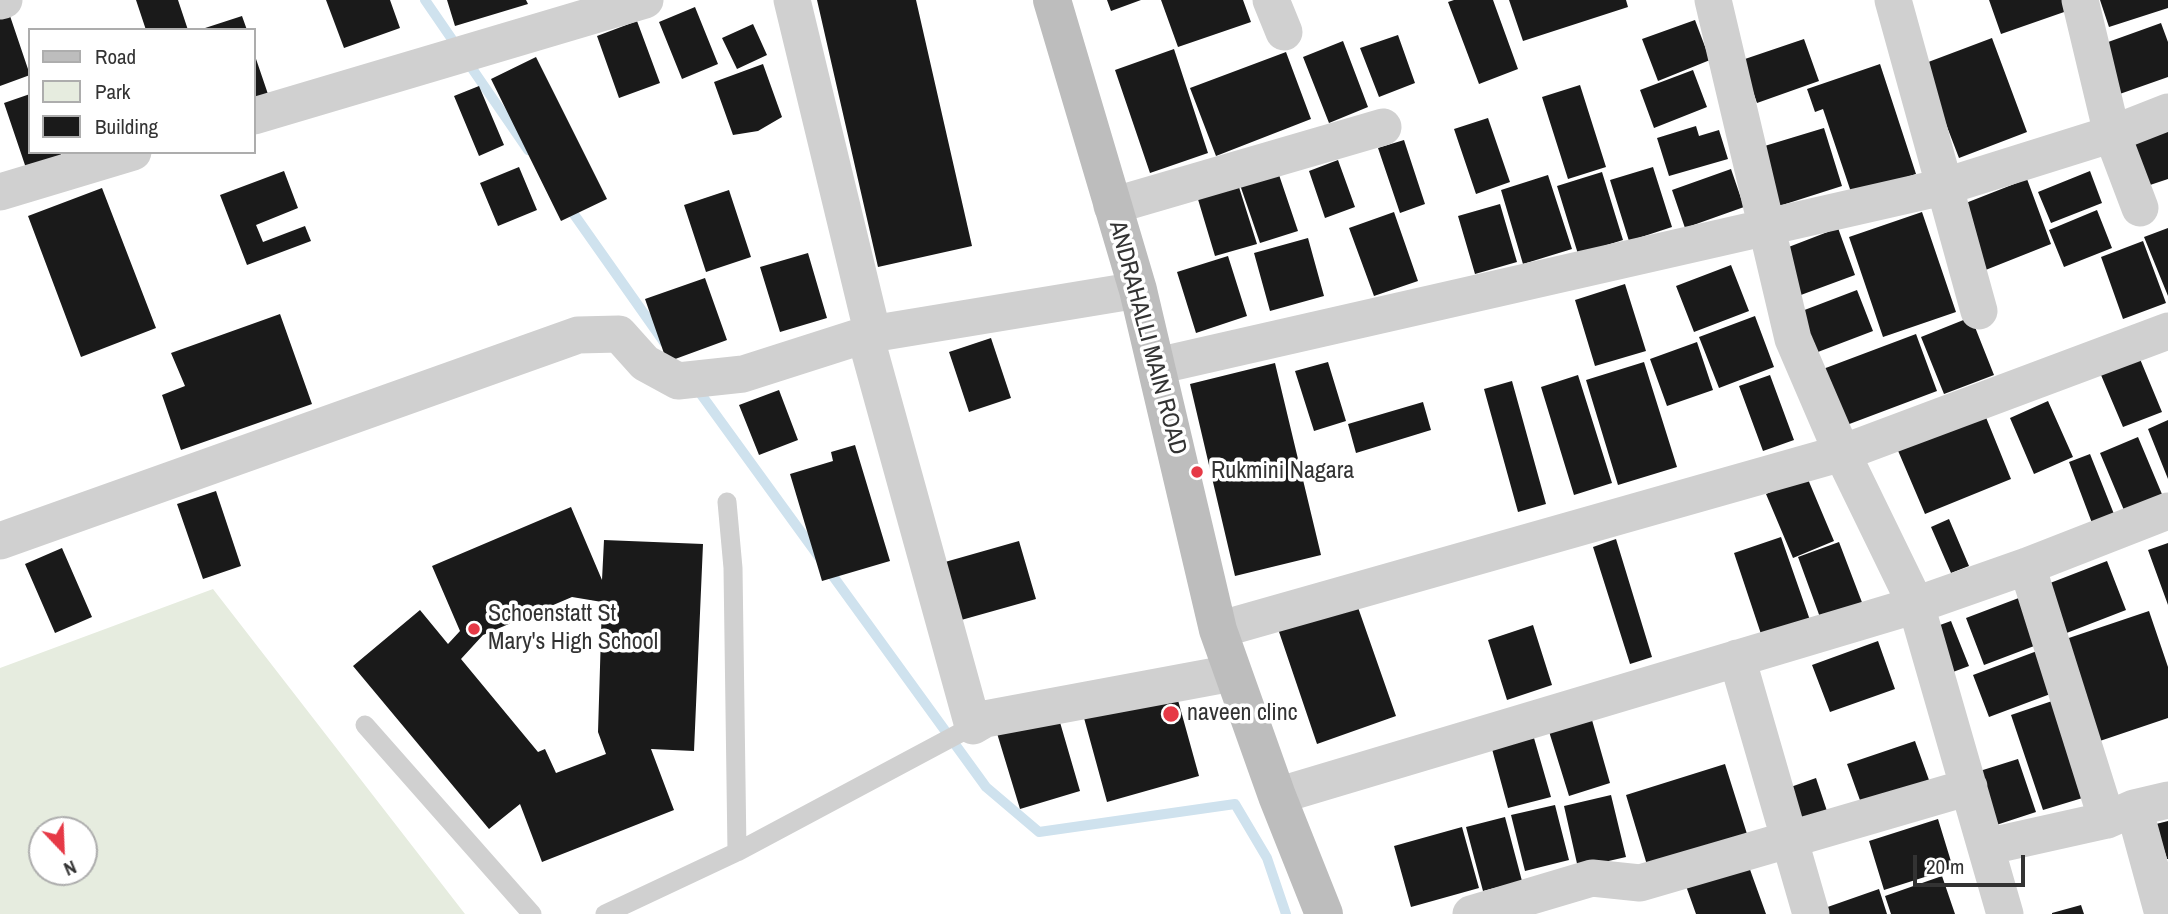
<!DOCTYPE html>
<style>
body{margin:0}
#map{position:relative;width:2168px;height:914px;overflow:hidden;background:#fff;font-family:"Archivo Narrow",sans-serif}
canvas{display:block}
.legend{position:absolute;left:28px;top:28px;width:228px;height:126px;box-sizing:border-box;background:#fff;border:2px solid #adadad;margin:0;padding:9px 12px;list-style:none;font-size:21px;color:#333}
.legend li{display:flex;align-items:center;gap:14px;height:35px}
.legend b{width:35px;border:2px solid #adadad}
.north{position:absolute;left:28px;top:816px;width:70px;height:70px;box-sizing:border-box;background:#fff;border:2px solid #adadad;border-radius:50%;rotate:157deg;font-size:19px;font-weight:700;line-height:28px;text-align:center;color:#333}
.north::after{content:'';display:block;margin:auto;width:24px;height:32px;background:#e63946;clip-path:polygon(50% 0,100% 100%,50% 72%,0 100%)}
.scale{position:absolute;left:1913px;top:855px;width:112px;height:32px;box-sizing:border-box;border:4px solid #333;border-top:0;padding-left:9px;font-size:21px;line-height:24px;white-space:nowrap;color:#333;-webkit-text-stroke:5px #fff;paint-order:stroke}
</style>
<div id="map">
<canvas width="2168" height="914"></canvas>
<ul class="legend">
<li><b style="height:9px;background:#bdbdbd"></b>Road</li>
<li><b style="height:19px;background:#e6ecdf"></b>Park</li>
<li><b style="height:19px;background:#1a1a1a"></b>Building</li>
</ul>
<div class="north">N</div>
<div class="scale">20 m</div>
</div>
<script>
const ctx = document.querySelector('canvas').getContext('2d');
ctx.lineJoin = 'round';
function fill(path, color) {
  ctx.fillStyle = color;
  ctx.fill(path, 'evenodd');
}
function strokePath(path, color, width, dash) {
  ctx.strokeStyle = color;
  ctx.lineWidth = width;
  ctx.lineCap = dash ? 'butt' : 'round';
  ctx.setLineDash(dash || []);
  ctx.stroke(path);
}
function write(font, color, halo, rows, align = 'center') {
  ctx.font = font + ' "Archivo Narrow",sans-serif';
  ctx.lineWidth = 7;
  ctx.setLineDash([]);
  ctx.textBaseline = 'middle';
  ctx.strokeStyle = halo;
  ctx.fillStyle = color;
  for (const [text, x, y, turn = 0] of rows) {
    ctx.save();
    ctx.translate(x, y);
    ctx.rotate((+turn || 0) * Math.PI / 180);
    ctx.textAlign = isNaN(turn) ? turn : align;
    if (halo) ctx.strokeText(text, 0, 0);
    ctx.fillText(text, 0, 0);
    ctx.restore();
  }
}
fill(new Path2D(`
 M213 589 465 914H0V668ZM42 830H84V872H42Z`), '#e6ecdf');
strokePath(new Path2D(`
 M425 0 528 150
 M566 203 664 342
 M695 386 986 787 1039 832 1235 804 1267 858 1286 914`), '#cfe2ee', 10);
fill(new Path2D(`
 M136 0H178L188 30H146Z
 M326 0H390L400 28 344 48Z
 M447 0H526L528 4 455 26Z
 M817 0H916L972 246 878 267Z
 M1107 0H1141L1111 11Z
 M1161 0H1243L1251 22 1178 47Z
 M1454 0H1493L1518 69 1479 84 1448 2Z
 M1509 0H1626L1628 7 1523 41Z
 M1989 0H2063L2067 11 2001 34Z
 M2100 0H2168V8L2109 27Z
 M695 7 718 64 682 79 659 22Z
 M8 10 30 75 0 86V13Z
 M242 16 247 30H202V29Z
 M1695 20 1710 60 1658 81 1642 39Z
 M637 21 660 83 619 98 597 36Z
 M2161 23 2168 42V77L2114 96 2097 46Z
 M753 24 767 55 737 69 722 38Z
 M1398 35 1415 83 1379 97 1360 48Z
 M1992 38 2027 132 1959 158 1923 64Z
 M1804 39 1819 81 1757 103 1742 60Z
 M1343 41 1368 107 1329 123 1303 57Z
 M1174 49 1208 153 1150 173 1115 70Z
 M1286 52 1311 119 1216 156 1190 88Z
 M254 53 270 100 254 105Z
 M536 57 607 199 561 221 491 79Z
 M763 64 782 117 758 131 733 135 714 82Z
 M1880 64 1916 174 1852 195 1823 109 1815 112 1807 89Z
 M1693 70 1707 107 1654 128 1640 90Z
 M1580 85 1606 167 1568 179 1542 97Z
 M479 86 504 145 479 156 454 96Z
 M30 94V152H60L64 162 28 174 4 103Z
 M1488 118 1510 182 1476 194 1454 129Z
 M1696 126 1699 136 1719 130 1728 159 1669 176 1657 138Z
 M2168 126V179L2144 187 2128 141Z
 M1824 128 1842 186 1776 207 1758 148Z
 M1404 140 1425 204 1400 213 1378 148Z
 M1338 160 1355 207 1325 218 1309 171Z
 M1276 166 1298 231 1260 243 1238 179Z
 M519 167 537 210 498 226 480 183Z
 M1653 167 1672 227 1629 241 1610 180Z
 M1731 169 1744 207 1685 228 1672 190Z
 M284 171 298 208 256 225 263 242 305 226 311 241 247 265 220 195Z
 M2090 171 2102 203 2051 223 2038 192Z
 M1602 172 1623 240 1578 254 1557 186Z
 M1548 175 1572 249 1523 264 1501 190Z
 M2027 179 2051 244 1978 273 1953 208Z
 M1238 184 1257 244 1215 256 1197 196Z
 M102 188 156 328 81 357 28 216Z
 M729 190 751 257 706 272 684 205Z
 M1500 204 1517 262 1475 274 1458 216Z
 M2097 210 2112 248 2064 267 2049 230Z
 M1394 212 1418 281 1374 296 1349 228Z
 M1922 212 1956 312 1883 337 1849 237Z
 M1838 228 1855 275 1790 299 1773 253Z
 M2168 228V296L2144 237Z
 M1308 238 1324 296 1270 311 1254 253Z
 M2143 241 2166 303 2123 319 2101 257Z
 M808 253 827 318 780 332 760 267Z
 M1228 256 1247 316 1196 333 1177 272Z
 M1731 265 1749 311 1694 332 1676 286Z
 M705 278 727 340 667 362 645 299Z
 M1625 284 1646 351 1595 366 1575 300Z
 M1857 290 1873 331 1810 355 1794 314Z
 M280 314 312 404 181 450 162 395 185 386 171 353Z
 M1755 316 1774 367 1719 388 1699 337Z
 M1971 317 1994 375 1944 394 1921 337Z
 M1916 334 1937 391 1844 426 1823 369Z
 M991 338 1011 398 969 412 949 352Z
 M1697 342 1713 390 1667 406 1650 359Z
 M2140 359 2162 412 2123 427 2101 375Z
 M1328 362 1346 421 1314 431 1295 371Z
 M1644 362 1677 467 1618 485 1586 380Z
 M1275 363 1321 555 1235 576 1190 384Z
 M1578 375 1612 483 1574 495 1541 387Z
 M1770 375 1794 440 1763 451 1739 386Z
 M1512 381 1546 504 1518 512 1484 389Z
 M779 390 798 440 759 455 739 405Z
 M2048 401 2073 457 2034 474 2010 418Z
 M1423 402 1431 430 1356 453 1348 424Z
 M1983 410 2011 479 1925 514 1896 446Z
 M2168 420V479L2148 429Z
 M2138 437 2164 499 2126 515 2100 453Z
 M855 445 890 561 822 581 790 474 833 461 831 452Z
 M2090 454 2114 514 2092 523 2069 462Z
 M1807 477 1834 541 1793 558 1766 494Z
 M216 491 241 566 203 579 177 504Z
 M571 507 602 580 604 540 703 544 694 751 651 749 674 810 542 862 520 804 489 829 353 666 420 610 448 644 460 631 432 566ZM572 597 602 602 598 732 606 754 556 773 545 749 538 752 461 659 483 635Z
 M1949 519 1969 566 1951 573 1931 527Z
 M1781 537 1811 623 1763 640 1734 553Z
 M1616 539 1652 657 1630 664 1593 547Z
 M1019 541 1036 599 947 624 931 566Z
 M1839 542 1863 605 1821 620 1798 557Z
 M2168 543V605L2148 550Z
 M62 548 92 617 55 633 25 564Z
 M2107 561 2126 610 2064 634 2045 585Z
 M1354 596 1396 716 1317 744 1276 623Z
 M2024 596 2042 643 1984 665 1966 618Z
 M2149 611 2168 667V718L2088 745 2054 643Z
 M1951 621 1969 666 1945 675 1929 629Z
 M1533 625 1552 685 1507 700 1488 640Z
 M1878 641 1895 689 1830 712 1812 665Z
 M2037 651 2053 693 1989 717 1973 675Z
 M1176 693 1199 776 1107 802 1084 718Z
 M2058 699 2089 796 2043 810 2011 715Z
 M1057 712 1080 791 1020 809 996 730Z
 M1590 713 1610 783 1569 796 1547 725Z
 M1534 738 1551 797 1508 808 1492 749Z
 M1915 741 1929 780 1861 803 1847 764Z
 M2018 759 2036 812 1984 829 1967 775Z
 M1725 764 1747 834 1647 865 1626 795Z
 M1816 778 1827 811 1797 822 1785 789Z
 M1611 795 1626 857 1578 868 1564 806Z
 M1555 805 1569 860 1525 871 1511 815Z
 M1505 817 1522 881 1483 891 1466 827Z
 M1938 819 1953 868 1884 890 1869 841Z
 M2168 821V859H2167L2156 824Z
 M1462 827 1479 888 1411 907 1394 846Z
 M1748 864 1766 914H1696L1686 886Z
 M1942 876 1955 914H1891L1885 896Z
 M1879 889 1887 914H1821L1819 910Z
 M2081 905 2084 914H2052V913Z`), '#1a1a1a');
strokePath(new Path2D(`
 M727 502 733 568 737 852
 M365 725 532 914
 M605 914 737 852 973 726`), '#d0d0d0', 19);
strokePath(new Path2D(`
 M792 0 873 335
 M1271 0 1284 32
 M1713 0 1793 339 1842 453 1916 605 2005 914
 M1893 0 1979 311
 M2080 0 2112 134 2140 208
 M0 1 4 0
 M254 116 645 0
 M0 192 133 152
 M1112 206 1383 127
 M1138 290 865 335 973 726 985 719 1232 673
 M1157 366 1943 187 2112 134 2168 112
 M0 541 578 335 619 334 645 363 678 381 743 374 865 335
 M2027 566 2107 820
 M1218 630 1842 453 2168 331
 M1737 658 1811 914
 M1277 796 1916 605 2027 566 2168 511
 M2134 808 2163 914
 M1986 847 2107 820 2134 808 2168 800
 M1471 914 1592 878 1640 883 1969 787`), '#d0d0d0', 37);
strokePath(new Path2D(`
 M1052 0 1138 290 1218 630 1277 796 1324 914`), '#bdbdbd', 38);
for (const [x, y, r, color] of [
 [1197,472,7,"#e63946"],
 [474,629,7,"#e63946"],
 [1171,714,9,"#e63946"]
]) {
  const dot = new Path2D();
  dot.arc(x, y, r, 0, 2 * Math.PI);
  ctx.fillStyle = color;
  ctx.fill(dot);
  strokePath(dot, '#fff', 2.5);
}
write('24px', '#333', '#fff', [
 ["ANDRAHALLI MAIN ROAD",1147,338,75]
]);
write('24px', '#333', '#fff', [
 ["Rukmini Nagara",1211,472],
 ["Schoenstatt St",488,615],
 ["Mary's High School",488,643],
 ["naveen clinc",1187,714]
], 'left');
</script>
